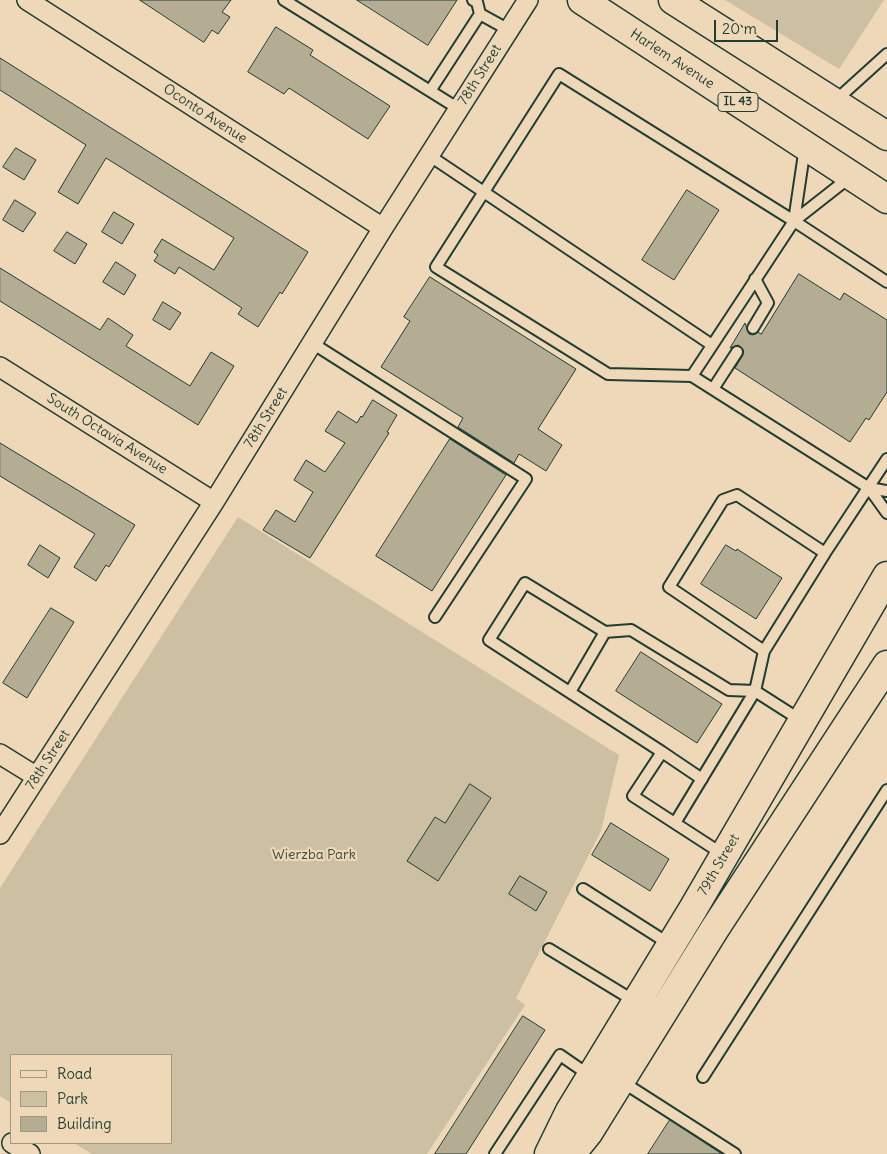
<!DOCTYPE html>
<style>
body{margin:0}
#map{position:relative;width:887px;height:1154px;overflow:hidden;background:#efd8b8;font-family:Delius,sans-serif}
canvas{display:block}
.legend{position:absolute;left:10px;top:1054px;width:162px;height:90px;box-sizing:border-box;background:#efd8b8;border:1px solid #9c9a83;margin:0;padding:6px 9px;list-style:none;font-size:15px;color:#1f3d34}
.legend li{display:flex;align-items:center;gap:10px;height:25px}
.legend b{width:25px;border:1px solid #9c9a83}
.scale{position:absolute;left:714px;top:20px;width:64px;height:22px;box-sizing:border-box;border:2px solid #1f3d34;border-top:0;padding-left:6px;font-size:15px;line-height:18px;white-space:nowrap;color:#1f3d34;-webkit-text-stroke:4px #efd8b8;paint-order:stroke}
</style>
<div id="map">
<canvas width="887" height="1154"></canvas>
<ul class="legend">
<li><b style="height:6px;background:#efd8b8"></b>Road</li>
<li><b style="height:14px;background:#cdbfa2"></b>Park</li>
<li><b style="height:14px;background:#b4ad94"></b>Building</li>
</ul>
<div class="scale">20 m</div>
</div>
<script>
const ctx = document.querySelector('canvas').getContext('2d');
ctx.lineJoin = 'round';
function fill(path, color) {
  ctx.fillStyle = color;
  ctx.fill(path, 'evenodd');
}
function strokePath(path, color, width, dash) {
  ctx.strokeStyle = color;
  ctx.lineWidth = width;
  ctx.lineCap = dash ? 'butt' : 'round';
  ctx.setLineDash(dash || []);
  ctx.stroke(path);
}
function write(font, color, halo, rows, align = 'center') {
  ctx.font = font + ' Delius,sans-serif';
  ctx.lineWidth = 4.5;
  ctx.setLineDash([]);
  ctx.textBaseline = 'middle';
  ctx.strokeStyle = halo;
  ctx.fillStyle = color;
  for (const [text, x, y, turn = 0] of rows) {
    ctx.save();
    ctx.translate(x, y);
    ctx.rotate((+turn || 0) * Math.PI / 180);
    ctx.textAlign = isNaN(turn) ? turn : align;
    if (halo) ctx.strokeText(text, 0, 0);
    ctx.fillText(text, 0, 0);
    ctx.restore();
  }
}
fill(new Path2D(`
 M725 0H884L839 69Z
 M238 517 619 755 601 831 516 998 525 1005 427 1154H92L74 1143H171V1055H11V1103L0 1096V888Z`), '#cdbfa2');
const building = new Path2D(`
 M140 0H231L222 12 230 17 218 34 212 30 204 42Z
 M357 0H457L428 45Z
 M276 27 313 50 310 55 390 106 368 139 289 88 284 94 248 72Z
 M0 58 308 252 282 294 280 292 258 327 238 314 242 308 179 267 175 274 154 261 158 255 154 252 162 239 214 270 234 238 106 158 78 204 58 192 86 145 0 90Z
 M16 148 36 160 24 180 3 167Z
 M687 190 719 210 674 280 642 260Z
 M15 200 36 213 23 232 3 220Z
 M114 212 134 224 122 244 102 232Z
 M67 232 87 244 75 264 54 251Z
 M116 262 136 275 124 295 103 282Z
 M0 268 100 330 108 318 133 335 126 346 190 386 211 352 234 366 198 425 0 301Z
 M799 274 840 300 844 293 887 320V392L869 420 866 418 850 442 735 368 743 355V349L738 345 730 348 745 323 749 334 753 335 758 332 761 334Z
 M430 277 576 369 538 429 562 445 546 471 519 454 514 463 458 427 463 418 381 367 410 321 404 317Z
 M163 302 181 313 170 330 153 320Z
 M373 400 397 415 387 432 389 433 310 558 263 530 276 510 295 522 313 492 294 480 306 460 325 472 345 443 325 431 338 411 357 423 361 416 362 417Z
 M450 439 506 475 432 591 376 556Z
 M0 443 135 525 109 567 106 565 96 581 74 567 95 534 0 476Z
 M40 545 60 558 48 578 28 565Z
 M726 545 736 551 737 549 782 578 756 619 701 584Z
 M51 608 74 622 27 698 3 683Z
 M641 652 722 704 697 743 616 691Z
 M470 784 491 798 438 881 407 861 435 817 445 823Z
 M611 823 669 859 650 891 592 855Z
 M520 876 547 892 536 911 509 894Z
 M523 1016 545 1030 466 1154H435Z
 M670 1120 722 1154H648Z`);
fill(building, '#b4ad94');
strokePath(building, '#1f3d34', 1);
const service = new Path2D(`
 M284 0 459 109
 M473 0 477 2 480 14 509 30
 M430 91 480 14
 M834 102 887 54
 M805 147 794 221 850 177
 M430 156 712 345
 M753 328 768 303 755 279
 M312 343 526 479 435 617
 M692 376 608 374 436 267 559 74 794 221
 M713 389 737 352
 M869 488 692 376 794 221 887 282
 M887 491 869 488 887 513
 M764 651 669 587 723 500 737 495 825 553
 M570 692 605 632
 M662 752 702 779
 M675 823 755 691 764 651 825 553 887 459
 M724 855 633 796 662 752 489 640 525 583 605 632 631 630 729 690 755 691 802 721
 M583 889 671 945
 M549 949 636 1002
 M703 1077 887 790
 M621 1081 735 1154
 M495 1154 560 1055 589 1075`);
const minor = new Path2D(`
 M27 0 383 228
 M0 367 214 502
 M0 754 37 777
 M0 834 214 502 383 228 528 0
 M12 1143 30 1154`);
const secondary = new Path2D(`
 M549 1154 570 1111 693 909 887 576
 M571 1154 588 1133 714 930 887 665`);
const primary = new Path2D(`
 M582 0 887 199
 M673 0 887 136`);
strokePath(service, '#1f3d34', 14);
strokePath(minor, '#1f3d34', 22);
strokePath(secondary, '#1f3d34', 31);
strokePath(primary, '#1f3d34', 31);
strokePath(service, '#efd8b8', 10);
strokePath(minor, '#efd8b8', 19);
strokePath(secondary, '#efd8b8', 28);
strokePath(primary, '#efd8b8', 28);
for (const [x, y, w] of [
 [738,102,40]
]) {
  const box = new Path2D();
  box.roundRect(x - w / 2, y - 9.5, w, 19, 4);
  ctx.fillStyle = '#efd8b8';
  ctx.fill(box);
  strokePath(box, '#1f3d34', 1);
}
write('bold 12px', '#1f3d34', null, [
 ["IL 43",738,102]
]);
write('14px', '#1f3d34', '#efd8b8', [
 ["Harlem Avenue",672,59,33],
 ["78th Street",480,75,-58],
 ["Oconto Avenue",205,114,33],
 ["78th Street",266,418,-58],
 ["South Octavia Avenue",107,434,32],
 ["78th Street",48,760,-57],
 ["79th Street",719,865,-60]
]);
write('14px', '#304a3f', '#efd8b8', [
 ["Wierzba Park",314,855]
]);
</script>
